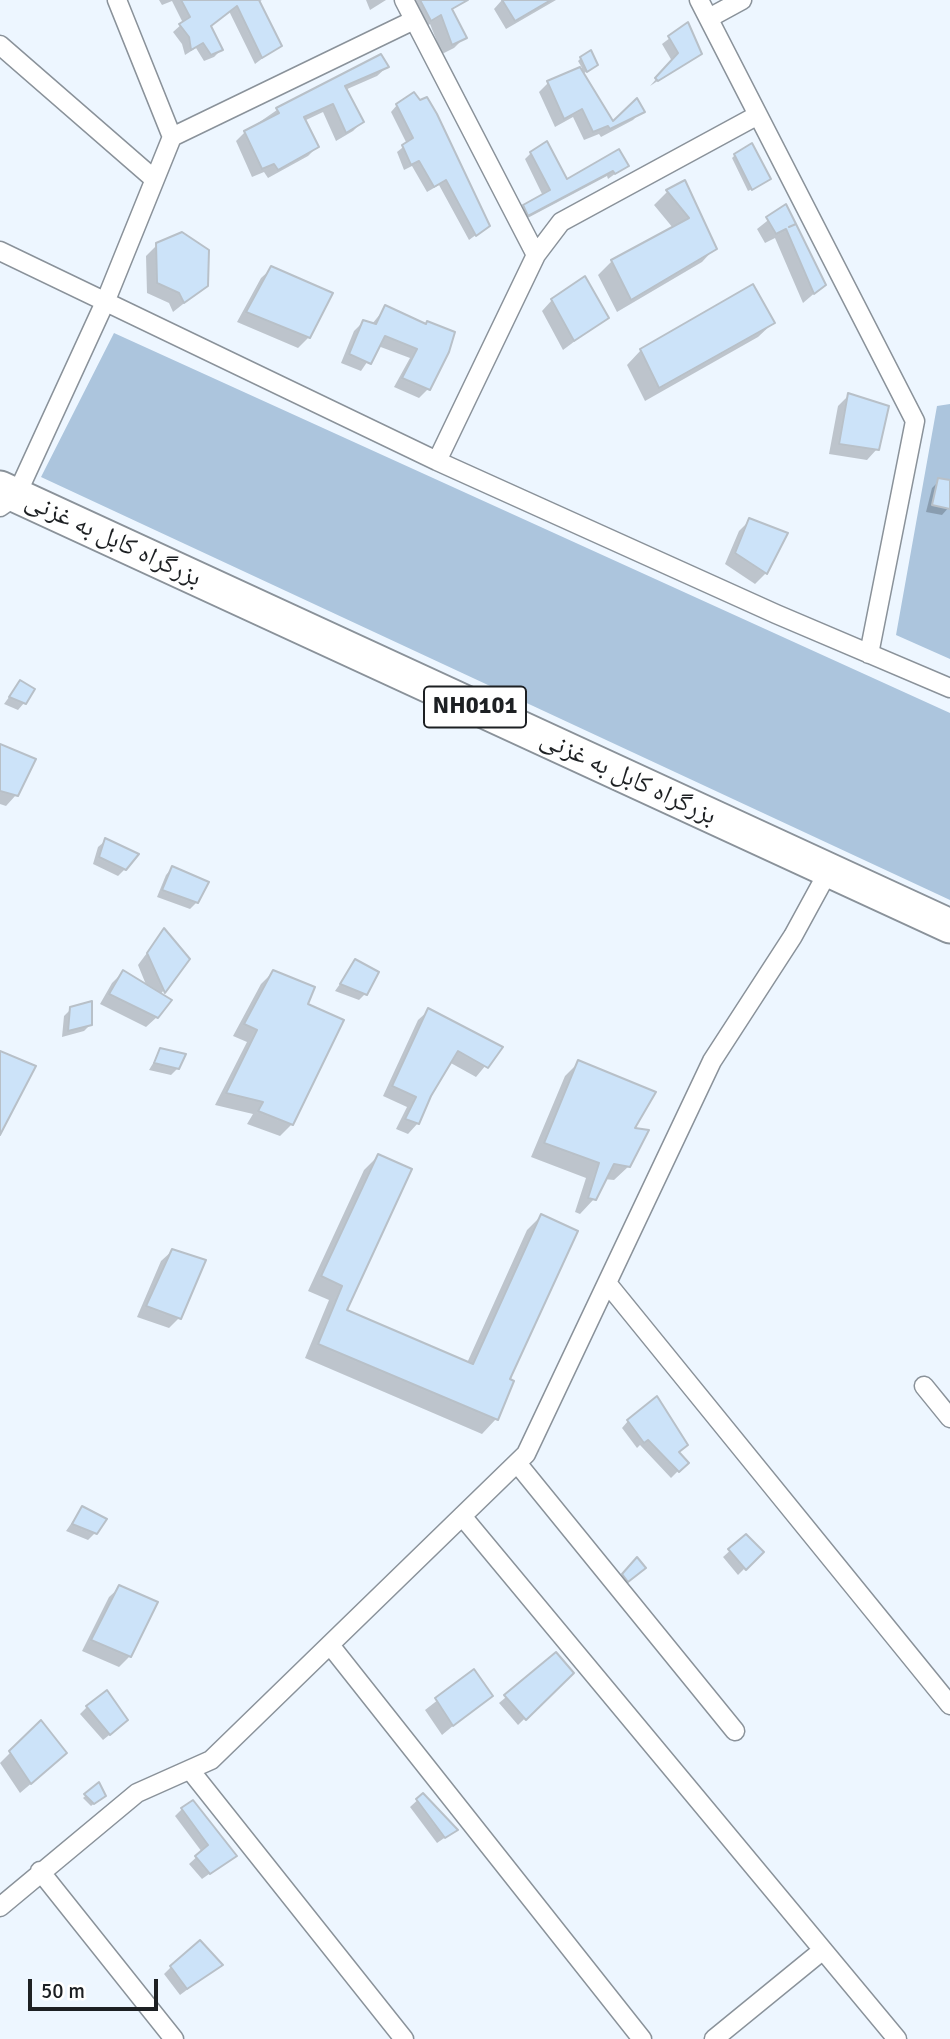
<!DOCTYPE html>
<meta charset="utf-8">
<style>
body{margin:0}
#map{position:relative;width:950px;height:2039px;overflow:hidden;background:#edf6ff;font-family:Signika,sans-serif}
canvas{display:block}
.scale{position:absolute;left:28px;top:1979px;width:130px;height:32px;box-sizing:border-box;border:4px solid #1d2023;border-top:0;padding-left:9px;font-size:21px;line-height:24px;white-space:nowrap;color:#1d2023;-webkit-text-stroke:5px #fff;paint-order:stroke}
</style>
<div id="map">
<canvas width="950" height="2039"></canvas>
<div class="scale">50 m</div>
</div>
<script>
const ctx = document.querySelector('canvas').getContext('2d');
ctx.lineJoin = 'round';
function fill(path, color) {
  ctx.fillStyle = color;
  ctx.fill(path, 'evenodd');
}
function strokePath(path, color, width, dash) {
  ctx.strokeStyle = color;
  ctx.lineWidth = width;
  ctx.lineCap = dash ? 'butt' : 'round';
  ctx.setLineDash(dash || []);
  ctx.stroke(path);
}
function write(font, color, halo, rows, align = 'center') {
  ctx.font = font + ' Signika,"Noto Naskh Arabic",sans-serif';
  ctx.lineWidth = 5;
  ctx.setLineDash([]);
  ctx.textBaseline = 'middle';
  ctx.strokeStyle = halo;
  ctx.fillStyle = color;
  for (const [text, x, y, turn = 0] of rows) {
    ctx.save();
    ctx.translate(x, y);
    ctx.rotate((+turn || 0) * Math.PI / 180);
    ctx.textAlign = isNaN(turn) ? turn : align;
    if (halo) ctx.strokeText(text, 0, 0);
    ctx.fillText(text, 0, 0);
    ctx.restore();
  }
}
fill(new Path2D(`
 M114 333 950 713V900L41 477Z
 M950 404V659L896 635 937 406Z`), '#acc5dd');
fill(new Path2D(`
 M159 0H262L258 2 280 45 255 64 229 11 209 26 221 50 214 57 204 61 196 48 185 55 182 44 173 32 183 23 172 1 162 5Z
 M366 0H386L370 10Z
 M406 0H448L465 37 454 48 442 54 430 24 420 30Z
 M502 0H556L506 29 494 9Z
 M687 25 699 54 650 86 672 61 662 44Z
 M581 58 593 67 583 74 612 124 642 111 633 120 601 137 599 134 584 140 573 117 555 127 539 92 548 83 582 68 578 61Z
 M387 67 377 76 345 90 362 122 353 131 336 141 323 112 304 121 317 147 308 156 268 178 264 172 252 177 236 141 245 132 277 110Z
 M397 105 488 226 469 240 439 185 427 192 412 166 404 170 397 152 407 144 391 112Z
 M531 153 567 182 627 165 608 179 607 176 522 221 518 213 543 196 525 159Z
 M735 155 766 182 748 191 732 158Z
 M685 182 715 248 702 262 617 312 598 275 612 261 673 228 654 205 667 192Z
 M786 206 824 285 803 303 775 238 765 243 757 229Z
 M157 245 207 285 173 312 169 303 147 293 146 256Z
 M272 268 309 337 298 348 237 322 261 278Z
 M552 300 607 317 563 350 542 311Z
 M386 307 425 325 428 389 419 398 394 387 410 358 378 346 361 371 341 363 354 331 363 322 372 324Z
 M773 323 758 337 645 401 627 365 641 350Z
 M849 395 877 449 867 460 829 454 838 406Z
 M939 481 950 483V506L942 515 926 512 932 488Z
 M750 520 766 573 755 584 725 564 739 531Z
 M20 682 24 703 18 710 4 704Z
 M0 746 16 795 6 806 0 804Z
 M105 841 125 869 118 876 93 864 98 847Z
 M172 868 197 902 190 909 157 897 166 875Z
 M164 930 188 959 160 995 157 1017 146 1027 100 1004 112 983 123 972 147 987 138 965Z
 M356 961 366 993 359 1000 335 991Z
 M273 972 305 1005 292 1124 280 1136 247 1124 253 1114 215 1105 247 1042 233 1036 261 984Z
 M71 1009 91 1024 84 1031 62 1037 64 1016Z
 M429 1010 501 1047 476 1077 449 1062 418 1123 408 1134 396 1129 407 1107 383 1096 418 1020Z
 M161 1050 178 1068 171 1075 149 1070Z
 M579 1062 632 1129 629 1166 614 1180 604 1179 594 1199 580 1214 575 1212 586 1178 531 1157 565 1076Z
 M378 1156 345 1311 467 1363 527 1230 541 1216 508 1380 512 1382 496 1419 482 1434 305 1358 329 1300 308 1291 364 1170Z
 M172 1251 179 1318 169 1328 137 1317 161 1261Z
 M628 1421 678 1453 686 1463 671 1478 640 1445 637 1448 622 1428Z
 M82 1508 95 1533 88 1540 66 1531Z
 M746 1536 761 1552 738 1575 723 1557Z
 M120 1587 130 1656 119 1667 82 1651 109 1597Z
 M556 1655 572 1673 518 1725 499 1703Z
 M474 1672 490 1695 442 1735 425 1710Z
 M87 1707 119 1727 103 1740 80 1714Z
 M40 1723 54 1764 20 1793 0 1763Z
 M99 1784 101 1798 91 1806 83 1798Z
 M423 1795 456 1830 437 1843 410 1807Z
 M182 1809 234 1856 202 1879 189 1864 202 1852 175 1816Z
 M220 1965 180 1995 164 1974 171 1967Z`), '#0003');
const building = new Path2D(`
 M181 0H259L282 46 262 58 237 6 211 26 223 50 211 55 203 43 191 50 189 37 179 24 190 17Z
 M420 0H468L452 9 467 38 452 45 441 15 431 21Z
 M502 0H551L515 21Z
 M688 22 702 54 658 81 655 78 678 53 668 36Z
 M591 50 598 65 587 72 580 57Z
 M381 54 389 67 345 86 364 122 346 133 333 104 304 117 319 147 278 170 274 164 262 169 244 131 279 113 276 108Z
 M580 67 613 121 637 98 645 112 610 129 608 126 593 132 582 109 564 119 547 81Z
 M414 92 420 100 427 97 437 114 490 226 476 236 446 180 434 187 419 161 411 165 402 145 413 138 396 104Z
 M547 141 567 179 619 149 629 166 615 174 613 171 528 216 523 205 550 190 530 152Z
 M752 143 771 179 752 190 734 154Z
 M685 180 717 249 631 300 611 260 689 218 666 190Z
 M786 204 796 224 789 227 796 224 826 285 814 294 786 229 776 234 766 217Z
 M182 232 209 250 208 286 184 303 179 293 157 283 156 243Z
 M271 266 333 293 310 338 246 312Z
 M585 276 609 318 574 341 551 299Z
 M753 284 775 323 659 388 640 349Z
 M385 305 426 324 427 321 455 332 449 352 430 390 402 378 417 349 385 336 371 364 349 354 363 320 376 324Z
 M848 393 889 406 879 450 839 444Z
 M938 478 950 480V509L932 505Z
 M749 518 788 533 767 574 735 553Z
 M20 680 35 689 26 704 9 697Z
 M0 744 36 759 18 796 0 791Z
 M105 838 139 854 126 870 99 857Z
 M172 866 209 882 198 903 162 890Z
 M164 928 190 959 165 993 147 953Z
 M355 959 379 972 367 995 340 984Z
 M123 970 172 1000 158 1018 109 994Z
 M273 970 315 987 308 1004 344 1020 293 1125 258 1111 263 1102 226 1093 257 1030 244 1024Z
 M92 1001V1025L68 1031 70 1007Z
 M428 1008 503 1047 488 1068 458 1051 431 1096 419 1124 405 1119 416 1097 392 1086Z
 M160 1048 186 1054 179 1069 154 1063Z
 M0 1051 36 1066 0 1135Z
 M578 1060 656 1092 635 1128 649 1130 630 1167 614 1164 596 1200 588 1198 599 1163 544 1143Z
 M378 1154 412 1169 347 1310 473 1364 541 1214 578 1231 510 1379 514 1381 498 1420 318 1344 342 1286 321 1276Z
 M172 1249 206 1260 181 1319 146 1306Z
 M657 1396 688 1445 679 1452 689 1463 679 1472 648 1440 644 1443 627 1420Z
 M82 1506 107 1519 97 1534 72 1524Z
 M746 1534 764 1552 746 1570 728 1549Z
 M637 1557 646 1568 628 1582 622 1574Z
 M119 1585 158 1602 131 1657 91 1640Z
 M556 1652 574 1673 526 1720 504 1695Z
 M474 1669 493 1696 453 1726 435 1698Z
 M107 1690 128 1720 110 1735 86 1706Z
 M41 1720 67 1753 31 1784 9 1751Z
 M99 1782 106 1796 94 1804 84 1794Z
 M423 1793 458 1830 445 1838 416 1799Z
 M193 1800 237 1856 210 1874 195 1856 208 1845 181 1808Z
 M200 1940 223 1965 187 1989 170 1966Z`);
fill(building, '#cce3f9');
strokePath(building, '#b8c0c8', 2);
const street = new Path2D(`
 M117 0 172 137
 M404 0 536 255 437 461
 M699 0 915 421 869 654
 M709 18 742 0
 M0 45 154 179
 M0 251 437 461 776 614 950 688
 M536 255 561 222 758 115
 M0 507 16 496 106 300 172 137 414 20
 M607 1283 950 1705
 M924 1386 950 1418
 M517 1463 735 1731
 M462 1516 897 2039
 M330 1645 642 2039
 M190 1770 404 2039
 M40 1871 174 2039
 M0 1907 137 1793 211 1760 526 1454 712 1061 793 936 829 870
 M714 2039 823 1950`);
const highway = new Path2D(`
 M0 488 950 926`);
strokePath(street, '#8a929a', 21);
strokePath(highway, '#8a929a', 37);
strokePath(street, '#fff', 18);
strokePath(highway, '#fff', 33);
for (const [x, y, w] of [
 [475,707,102]
]) {
  const box = new Path2D();
  box.roundRect(x - w / 2, y - 20.5, w, 41, 5);
  ctx.fillStyle = '#fff';
  ctx.fill(box);
  strokePath(box, '#1d2023', 2);
}
write('bold 24px', '#1d2023', null, [
 ["NH0101",475,707]
]);
write('26px', '#1d2023', '#fff', [
 ["بزرگراه کابل به غزنی",113,540,25],
 ["بزرگراه کابل به غزنی",628,778,25]
]);
</script>
